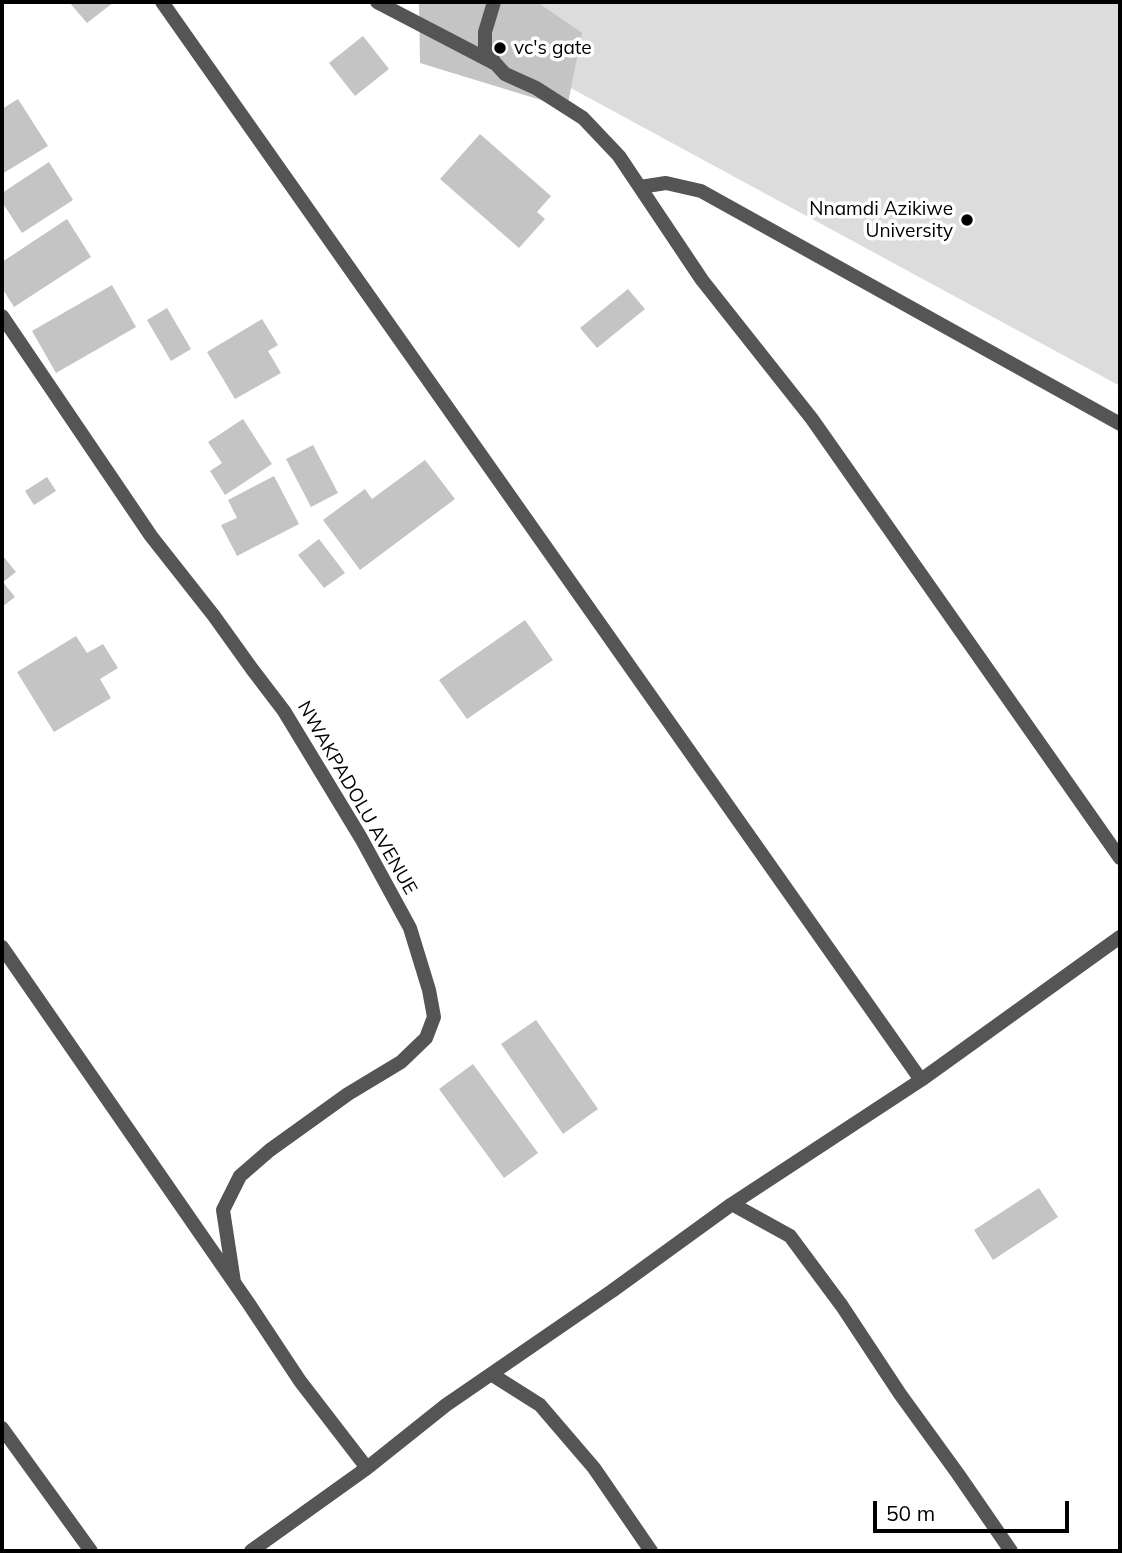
<!DOCTYPE html>
<style>
body{margin:0}
#map{position:relative;width:1122px;height:1553px;overflow:hidden;background:#fff;font-family:Mulish,sans-serif}
canvas{display:block}
.frame{position:absolute;inset:0;border:4px solid #000;pointer-events:none}
.scale{position:absolute;left:873px;top:1501px;width:196px;height:32px;box-sizing:border-box;border:4px solid #000;border-top:0;padding-left:9px;font-size:21px;line-height:24px;white-space:nowrap;color:#000;-webkit-text-stroke:5px #fff;paint-order:stroke}
</style>
<div id="map">
<canvas width="1122" height="1553"></canvas>
<div class="frame"></div>
<div class="scale">50 m</div>
</div>
<script>
const ctx = document.querySelector('canvas').getContext('2d');
ctx.lineJoin = 'round';
function fill(path, color) {
  ctx.fillStyle = color;
  ctx.fill(path, 'evenodd');
}
function strokePath(path, color, width, dash) {
  ctx.strokeStyle = color;
  ctx.lineWidth = width;
  ctx.lineCap = dash ? 'butt' : 'round';
  ctx.setLineDash(dash || []);
  ctx.stroke(path);
}
function write(font, color, halo, rows, align = 'center') {
  ctx.font = font + ' Mulish,sans-serif';
  ctx.lineWidth = 7;
  ctx.setLineDash([]);
  ctx.textBaseline = 'middle';
  ctx.strokeStyle = halo;
  ctx.fillStyle = color;
  for (const [text, x, y, turn = 0] of rows) {
    ctx.save();
    ctx.translate(x, y);
    ctx.rotate((+turn || 0) * Math.PI / 180);
    ctx.textAlign = isNaN(turn) ? turn : align;
    if (halo) ctx.strokeText(text, 0, 0);
    ctx.fillText(text, 0, 0);
    ctx.restore();
  }
}
fill(new Path2D(`
 M523 2H1120V386L508 54Z`), '#dcdcdc');
fill(new Path2D(`
 M69 2H114L87 23Z
 M419 2H537L582 33 567 108 420 63Z
 M363 36 389 69 355 96 329 63Z
 M18 99 48 146 2 174V109Z
 M480 134 551 196 537 212 545 219 519 248 440 179Z
 M49 162 73 200 22 233 2 202V193Z
 M67 219 91 257 14 307 2 288V262Z
 M112 285 136 327 56 373 32 331Z
 M628 289 645 309 597 348 580 328Z
 M167 308 191 349 171 361 147 320Z
 M262 319 278 345 268 351 281 373 235 399 207 352Z
 M243 419 272 464 225 495 210 471 222 463 208 442Z
 M313 445 338 493 311 507 286 459Z
 M425 460 455 499 360 570 323 520 365 489 372 499Z
 M274 476 299 524 237 556 221 525 237 518 228 500Z
 M47 477 56 491 34 505 25 491Z
 M319 539 345 573 324 588 298 555Z
 M3 556 16 572 3 582 15 597 2 607V557Z
 M525 620 553 660 467 719 439 680Z
 M76 636 87 653 103 644 118 668 100 679 111 698 54 732 17 672Z
 M536 1020 598 1109 563 1134 501 1044Z
 M473 1064 538 1153 504 1178 439 1089Z
 M1039 1188 1058 1217 993 1260 974 1230Z`), '#c4c4c4');
strokePath(new Path2D(`
 M162 2 921 1080
 M377 2 494 63
 M494 2 485 32V47L495 63 505 74 536 88 583 118 619 156 702 280 812 419 1120 858
 M640 187 666 183 701 191 1120 424
 M2 316 151 536 214 616 252 669 284 711 361 838 410 928 429 990 434 1017 426 1038 401 1062 348 1094 270 1150 240 1176 223 1210 234 1282
 M2 947 249 1304 300 1381 367 1468
 M732 1204 790 1236 842 1306 900 1394 958 1474 1011 1551
 M491 1374 540 1405 594 1468 651 1551
 M2 1428 91 1551
 M251 1551 367 1468 446 1405 612 1291 732 1204 921 1080 1120 937`), '#555', 14);
for (const [x, y, r, color] of [
 [500,48,7,"#000"],
 [967,220,7,"#000"]
]) {
  const dot = new Path2D();
  dot.arc(x, y, r, 0, 2 * Math.PI);
  ctx.fillStyle = color;
  ctx.fill(dot);
  strokePath(dot, '#fff', 2.5);
}
write('19px', '#000', '#fff', [
 ["vc's gate",514,48],
 ["Nnamdi Azikiwe",953,209,"right"],
 ["University",953,231,"right"]
], 'left');
write('19px', '#000', '#fff', [
 ["NWAKPADOLU AVENUE",357,798,60]
]);
</script>
